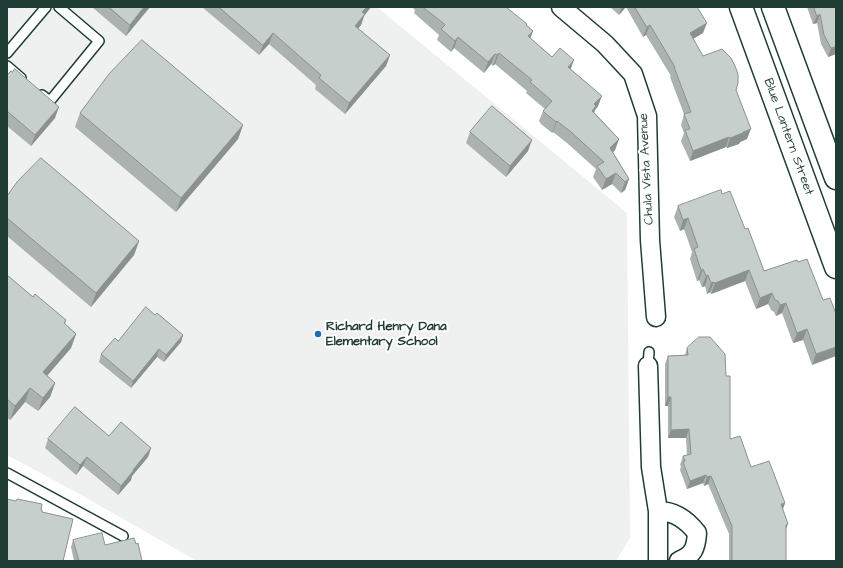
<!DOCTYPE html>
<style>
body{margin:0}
#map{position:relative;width:843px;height:568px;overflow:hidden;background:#fff;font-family:"Architects Daughter",sans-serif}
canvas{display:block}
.frame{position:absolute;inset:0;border:8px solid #1f3d34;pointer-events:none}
</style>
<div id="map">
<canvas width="843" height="568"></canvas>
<div class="frame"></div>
</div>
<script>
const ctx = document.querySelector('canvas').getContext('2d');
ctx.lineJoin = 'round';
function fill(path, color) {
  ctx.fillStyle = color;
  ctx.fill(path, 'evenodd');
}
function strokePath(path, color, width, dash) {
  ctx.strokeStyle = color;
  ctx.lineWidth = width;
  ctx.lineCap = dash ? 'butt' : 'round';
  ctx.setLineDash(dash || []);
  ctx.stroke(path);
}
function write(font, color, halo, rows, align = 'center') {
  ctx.font = font + ' "Architects Daughter",sans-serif';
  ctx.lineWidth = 4;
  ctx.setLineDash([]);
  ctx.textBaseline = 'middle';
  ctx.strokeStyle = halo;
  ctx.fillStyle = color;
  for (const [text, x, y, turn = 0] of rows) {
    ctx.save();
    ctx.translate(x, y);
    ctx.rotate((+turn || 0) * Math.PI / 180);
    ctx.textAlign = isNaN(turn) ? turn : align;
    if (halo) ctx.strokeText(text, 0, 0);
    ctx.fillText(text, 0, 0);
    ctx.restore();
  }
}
fill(new Path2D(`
 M7 7H377L627 213 630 538 616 561H197L72 490 7 455Z`), '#eef1f0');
const lane = new Path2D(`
 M7 53 46 7
 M7 66 21 78
 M42 95 50 101 99 41 59 7
 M648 366 649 352
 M7 473 123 536`);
const street = new Path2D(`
 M561 7 605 44 633 74 647 116 650 240 656 317
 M648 366 651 467 658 511V561
 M658 511C675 511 687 520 697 533 696 549 693 555 679 561`);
const secondary = new Path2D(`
 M741 7 836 267
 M773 7 836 178`);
strokePath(lane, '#1f3d34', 12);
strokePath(street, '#1f3d34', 21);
strokePath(secondary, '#1f3d34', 25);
strokePath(lane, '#fff', 9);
strokePath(street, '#fff', 18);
strokePath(secondary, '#fff', 22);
fill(new Path2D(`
 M92 7H150L126 36Z
 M202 7H371L364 16 361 25 358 29 390 55 386 66 345 114 315 89 316 85 269 44 259 55Z
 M412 7H506L533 31 530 38 552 57 571 69 598 106 595 110 594 112 619 139 615 150 613 152 629 179 625 190 621 193 612 184 602 190 593 177 596 169 567 143 553 132 552 133 541 124 539 121 543 111 545 109 526 93 527 91 495 64 493 66 491 64 484 73 454 48 451 52 437 40 439 35 414 13 415 10Z
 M610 7H697L703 33 693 39 703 56 736 90 747 139 740 142 739 144 727 148 726 147 690 161 681 141 684 133 681 125 684 114 670 77 671 76 646 35 643 37 626 7 619 15Z
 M807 7H836V54L828 57 821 44 817 23 813 24Z
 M12 72 55 118 31 146 7 126V75Z
 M80 113 243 125 238 139 176 212 75 127Z
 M470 132 528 151 506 177 466 143Z
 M722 194 745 229 764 271 798 262 823 300 836 314 812 365 803 340 793 343 782 313 776 316 774 312 771 310 768 304 756 309 745 281 711 294 710 292 707 294 705 286 702 287 699 280 697 281 690 259 692 252 684 229 680 231 674 217 678 206Z
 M7 196 139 241 134 255 91 307 7 236Z
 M7 275 33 297 66 320 65 324 76 334 71 348 47 376 55 383 50 397 38 411 25 402 10 420 7 418Z
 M155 315 183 335 181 342 164 362 157 357 131 388 99 362 101 354 118 341Z
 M687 348 726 376 730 439 751 467 785 503 783 509 786 531V561H729V534L708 484 704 486 703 483 687 489 680 470 681 466 680 465 683 456 687 455 686 438H668V406H665V364L668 356 685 355Z
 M109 436 151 448 148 457 132 476 131 480 118 495 83 466 76 475 45 448 48 439Z
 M73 540 105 545 136 544 142 561H74L71 547Z`), '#abb2af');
fill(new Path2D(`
 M144 7H150L126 36 130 25Z
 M367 7H371L364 16 361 25 351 37 355 26 362 12Z
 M622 7H626L619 15Z
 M820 14 817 23 813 24 817 16Z
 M707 23 703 33 686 43 690 33Z
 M650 25 646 35 643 37 647 27Z
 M533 31 529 42 528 36Z
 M273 33 269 44 259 55 263 45Z
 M458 37 454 48 451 52 455 41Z
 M836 47V54L828 57 831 48Z
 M499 53 495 64 493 66 497 55Z
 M495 54 491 64 484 73 488 62Z
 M390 55 386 66 345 114 349 103Z
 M574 60 570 71 568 67Z
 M602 96 598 106 595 110 592 117 588 122 594 104Z
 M59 107 55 118 31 146 35 135Z
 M557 121 553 132 552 133 556 122Z
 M243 125 238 139 176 212 181 198Z
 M751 129 747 139 740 142 739 144 727 148 730 138Z
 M729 137 726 147 690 161 693 151Z
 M619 139 615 150 606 159 610 148Z
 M532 140 528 151 506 177 510 166Z
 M616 173 612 184 602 190 606 179Z
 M629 179 625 190 621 193 625 182Z
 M688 218 684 229 680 231 683 220Z
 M139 241 134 255 91 307 96 293Z
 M703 269 699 280 697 281 701 270Z
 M749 270 745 281 711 294 715 283Z
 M708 275 705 286 702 287 706 276Z
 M714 282 710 292 707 294 711 283Z
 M772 293 768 304 756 309 760 298Z
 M786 303 782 313 776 316 780 305Z
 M807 329 803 340 793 343 797 333Z
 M76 334 71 348 38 386 43 372Z
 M183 335 181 342 164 362 166 355Z
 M836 347V356L812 365 816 354Z
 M159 349 157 357 131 388 133 381Z
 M55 383 50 397 38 411 43 398Z
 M30 388 25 402 10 420 15 406Z
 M668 397H671L668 406H665Z
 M689 429 686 438H668L671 430Z
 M151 448 148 457 132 476 131 480 118 495 121 486 133 470Z
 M87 457 83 466 76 475 80 465Z
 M706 475 703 483 687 489 690 481Z
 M711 476 708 484 704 486 707 477Z
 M785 503 782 511 781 504Z
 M788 524 785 532 786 525Z`), '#8b918f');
const building = new Path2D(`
 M109 7H144L130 25Z
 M219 7H367L362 12 365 14 355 26 390 55 349 103 319 78 321 75 273 33 263 45Z
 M423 7H506L527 24 526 25 533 31 528 36 552 57 560 48 574 60 568 67 602 96 594 104 596 106 592 111 619 139 610 148 629 179 625 182 616 173 606 179 597 166 604 162 571 132 557 121 556 122 545 113 543 111 552 101 530 82 532 80 499 53 497 55 495 54 488 62 458 37 455 41 441 29 445 25Z
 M635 7H697L707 23 690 33 703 56 722 49 731 58 735 66 738 74V83L736 90 751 129 743 132V133L730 138 729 137 693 151 685 130 690 129 684 114 691 112 674 67H675L650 25 647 27Z
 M814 7H836V47L831 48 824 35 820 14 817 16Z
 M142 40 243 125 181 198 80 113 109 74Z
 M15 69 59 107 35 135 7 111V75L11 71 12 72Z
 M492 106 532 140 510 166 470 132Z
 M41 158 139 241 96 293 7 218V196L17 182Z
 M721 190 722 194 730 191 745 229 748 228 764 271 797 260 798 262 807 259 823 300 830 298 836 314V347L816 354 807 329 797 333 786 303 780 305 778 301 775 300 772 293 760 298 749 270 715 283 714 282 711 283 708 275 706 276 703 269 701 270 694 249 698 247 688 218 683 220 678 206Z
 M7 275 33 297 35 294 66 320 64 323 76 334 43 372 55 383 43 398 30 388 15 406 7 399Z
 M146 307 155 315 157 313 183 335 166 355 159 349 133 381 101 354 115 338 118 341Z
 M699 337H710L725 354 726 376H730V439L740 436 751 467 769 461 785 503 781 504 788 524 786 525V561H732V526L711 476 707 477 706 475 690 481 683 462 685 461 683 456 691 454 689 429 671 430V397H668V356L688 355 687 348Z
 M75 407 109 436 121 422 151 448 133 470H134L121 486 87 457 80 465 48 439Z
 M7 499 16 501 17 499 42 504 41 510H42V512L73 519 63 561H7Z
 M102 533 105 545 134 538 136 544 138 543 142 561H79L73 540Z`);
fill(building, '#c7cfcc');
strokePath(building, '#8b918f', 1);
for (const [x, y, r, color] of [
 [318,334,4,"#1f6fb2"]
]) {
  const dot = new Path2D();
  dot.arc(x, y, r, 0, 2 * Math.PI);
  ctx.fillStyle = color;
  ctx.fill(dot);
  strokePath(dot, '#fff', 1.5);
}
write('13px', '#1f3d34', '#fff', [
 ["Blue Lantern Street",788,137,70],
 ["Chula Vista Avenue",647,169,-93]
]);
write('bold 13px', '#1f3d34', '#fff', [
 ["Richard Henry Dana",326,327],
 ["Elementary School",326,342]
], 'left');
</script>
